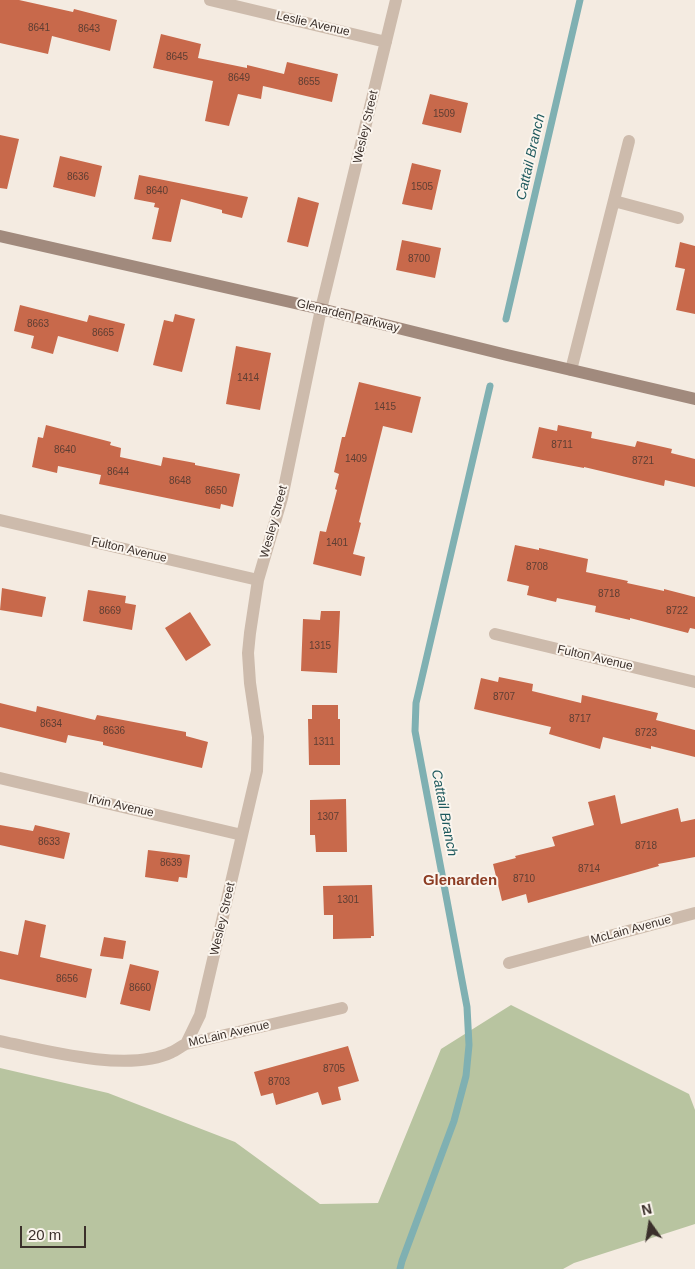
<!DOCTYPE html>
<style>
body{margin:0}
#map{position:relative;width:695px;height:1269px;overflow:hidden;background:#f4ebe1;font-family:Arial,sans-serif}
canvas{display:block}
.north{position:absolute;left:625px;top:1199px;width:50px;height:50px;-webkit-text-stroke:4px #fbf5ee;paint-order:stroke;rotate:347deg;font-size:14px;font-weight:700;line-height:20px;text-align:center;color:#3b302b}
.north::after{content:'';display:block;margin:auto;width:18px;height:22px;background:#3b302b;clip-path:polygon(50% 0,100% 100%,50% 72%,0 100%)}
.scale{position:absolute;left:20px;top:1226px;width:66px;height:22px;box-sizing:border-box;border:2px solid #3b302b;border-top:0;padding-left:6px;font-size:15px;line-height:18px;white-space:nowrap;color:#3b302b;-webkit-text-stroke:4px #fbf5ee;paint-order:stroke}
</style>
<div id="map">
<canvas width="695" height="1269"></canvas>
<div class="north">N</div>
<div class="scale">20 m</div>
</div>
<script>
const ctx = document.querySelector('canvas').getContext('2d');
ctx.lineJoin = 'round';
function fill(path, color) {
  ctx.fillStyle = color;
  ctx.fill(path, 'evenodd');
}
function strokePath(path, color, width, dash) {
  ctx.strokeStyle = color;
  ctx.lineWidth = width;
  ctx.lineCap = dash ? 'butt' : 'round';
  ctx.setLineDash(dash || []);
  ctx.stroke(path);
}
function write(font, color, halo, rows, align = 'center') {
  ctx.font = font + ' Arial,sans-serif';
  ctx.lineWidth = 4;
  ctx.setLineDash([]);
  ctx.textBaseline = 'middle';
  ctx.strokeStyle = halo;
  ctx.fillStyle = color;
  for (const [text, x, y, turn = 0] of rows) {
    ctx.save();
    ctx.translate(x, y);
    ctx.rotate((+turn || 0) * Math.PI / 180);
    ctx.textAlign = isNaN(turn) ? turn : align;
    if (halo) ctx.strokeText(text, 0, 0);
    ctx.fillText(text, 0, 0);
    ctx.restore();
  }
}
fill(new Path2D(`
 M511 1005 689 1094 695 1110V1224L574 1263 563 1269H0V1068L108 1093 235 1142 320 1204 378 1203 441 1049Z`), '#b8c4a0');
strokePath(new Path2D(`
 M506 319 580 0
 M400 1269 402 1261 454 1121 466 1076 469 1045 467 1007 415 731 416 703 490 386`), '#7fb0b2', 7);
fill(new Path2D(`
 M0 0H19L73 12 74 9 117 20 110 51 52 36 48 54 0 43Z
 M161 34 201 44 198 58 247 68V65L284 74 287 62 338 74 332 102 263 86 261 99 238 94 229 126 205 121 213 81 153 68Z
 M430 94 468 103 461 133 422 124Z
 M0 135 19 139 7 189 0 188Z
 M60 156 102 166 95 197 53 187Z
 M412 163 441 170 432 210 402 204Z
 M139 175 248 197 242 218 222 213V210L181 199 171 242 152 239 159 208 154 207 155 203 134 199Z
 M298 197 319 203 308 247 287 242Z
 M402 240 441 248 435 278 396 270Z
 M680 242 695 246V314L676 310 685 269 675 267Z
 M20 305 87 322 89 315 125 324 118 352 58 336 53 354 31 348 34 336 14 331Z
 M175 314 195 319 182 372 153 365 164 320 173 322Z
 M236 346 271 353 260 410 226 404Z
 M359 382 421 397 412 433 383 426 359 522 361 523 353 554 365 557 361 576 313 564 320 531 326 532 337 490 335 489 339 474 334 472 342 437H345Z
 M46 425 111 442 110 445 121 448 120 457 161 466 163 457 195 463V465L240 474 233 507 221 504 220 509 99 484 101 475 58 466 57 473 32 467 38 437 43 438Z
 M558 425 592 432 591 438 635 447 637 441 672 449 671 453 695 459V487L665 480 664 486 584 467V468L532 458 539 427 557 431Z
 M515 545 539 550V548L588 559 586 572 628 581 627 583 664 591V589L695 597V629L690 628 688 633 630 618V620L595 612 596 606 557 598 556 602 527 595 529 586 507 581Z
 M2 588 46 597 42 617 0 610Z
 M88 590 126 596 125 603 136 605 132 630 83 621Z
 M321 611H340L337 673 301 671 303 619 320 620Z
 M190 612 211 645 186 661 165 628Z
 M499 677 533 684 532 691 581 703 582 695 658 713 656 720 695 730V757L651 746V749L603 737 600 749 549 734 551 727 474 709 481 678 498 682Z
 M0 703 36 712 37 706 95 720 97 715 186 732V736L208 742 202 768 103 745V742L68 735 66 743 0 727Z
 M312 705H338V719H340V765H309L308 719H312Z
 M615 795 621 824 678 808 681 822 695 819V857L658 864 659 866 613 879 528 903 526 894 502 901 493 864 516 858 515 856 555 846 552 837 594 825 588 802Z
 M346 799 347 852H316L315 835H310V800Z
 M0 825 33 831 35 825 70 833 64 859 0 845Z
 M148 850 190 855 187 878 179 877 178 882 145 877Z
 M372 885 374 936H371V938L333 939V915H324L323 886Z
 M25 920 46 925 40 957 92 969 86 998 0 979V951L18 955Z
 M104 937 126 941 123 959 100 956Z
 M130 964 159 971 150 1011 120 1004Z
 M348 1046 359 1081 338 1087 341 1100 322 1105 318 1092 276 1105 273 1093 261 1096 254 1072Z`), '#c8694b');
strokePath(new Path2D(`
 M614 201 678 218
 M571 370 629 141`), '#cdbbac', 12);
strokePath(new Path2D(`
 M210 0 386 42
 M0 520 258 580
 M495 634 695 682
 M0 778 242 835
 M509 963 695 913
 M0 1041C46 1051 129 1073 172 1052 177 1050 181 1046 186 1044L342 1008
 M186 1044 200 1015 257 771 258 737 250 683 248 653 250 633 258 580 282 498 321 309 396 0`), '#cdbbac', 12);
strokePath(new Path2D(`
 M0 236 321 309 507 355 695 399`), '#a18a7d', 12);
write('10px', '#5e3e33', null, [
 ["8641",39,28],
 ["8643",89,29],
 ["8645",177,57],
 ["8649",239,78],
 ["8655",309,82],
 ["1509",444,114],
 ["8636",78,177],
 ["1505",422,187],
 ["8640",157,191],
 ["8700",419,259],
 ["8663",38,324],
 ["8665",103,333],
 ["1414",248,378],
 ["1415",385,407],
 ["8711",562,445],
 ["8640",65,450],
 ["1409",356,459],
 ["8721",643,461],
 ["8644",118,472],
 ["8648",180,481],
 ["8650",216,491],
 ["1401",337,543],
 ["8708",537,567],
 ["8718",609,594],
 ["8669",110,611],
 ["8722",677,611],
 ["1315",320,646],
 ["8707",504,697],
 ["8717",580,719],
 ["8634",51,724],
 ["8636",114,731],
 ["8723",646,733],
 ["1311",324,742],
 ["1307",328,817],
 ["8633",49,842],
 ["8718",646,846],
 ["8639",171,863],
 ["8714",589,869],
 ["8710",524,879],
 ["1301",348,900],
 ["8656",67,979],
 ["8660",140,988],
 ["8705",334,1069],
 ["8703",279,1082]
]);
write('12px', '#3b302b', '#fbf5ee', [
 ["Leslie Avenue",313,24,13],
 ["Wesley Street",366,127,-77],
 ["Glenarden Parkway",348,316,14],
 ["Wesley Street",274,522,-75],
 ["Fulton Avenue",129,550,13],
 ["Fulton Avenue",595,658,13],
 ["Irvin Avenue",121,806,13],
 ["Wesley Street",223,919,-77],
 ["McLain Avenue",631,930,-15],
 ["McLain Avenue",229,1034,-13]
]);
write('italic 14px', '#1f5a5e', '#fbf5ee', [
 ["Cattail Branch",531,157,-77],
 ["Cattail Branch",444,813,79]
]);
write('bold 15px', '#8c3b22', '#fbf5ee', [
 ["Glenarden",460,881]
]);
</script>
